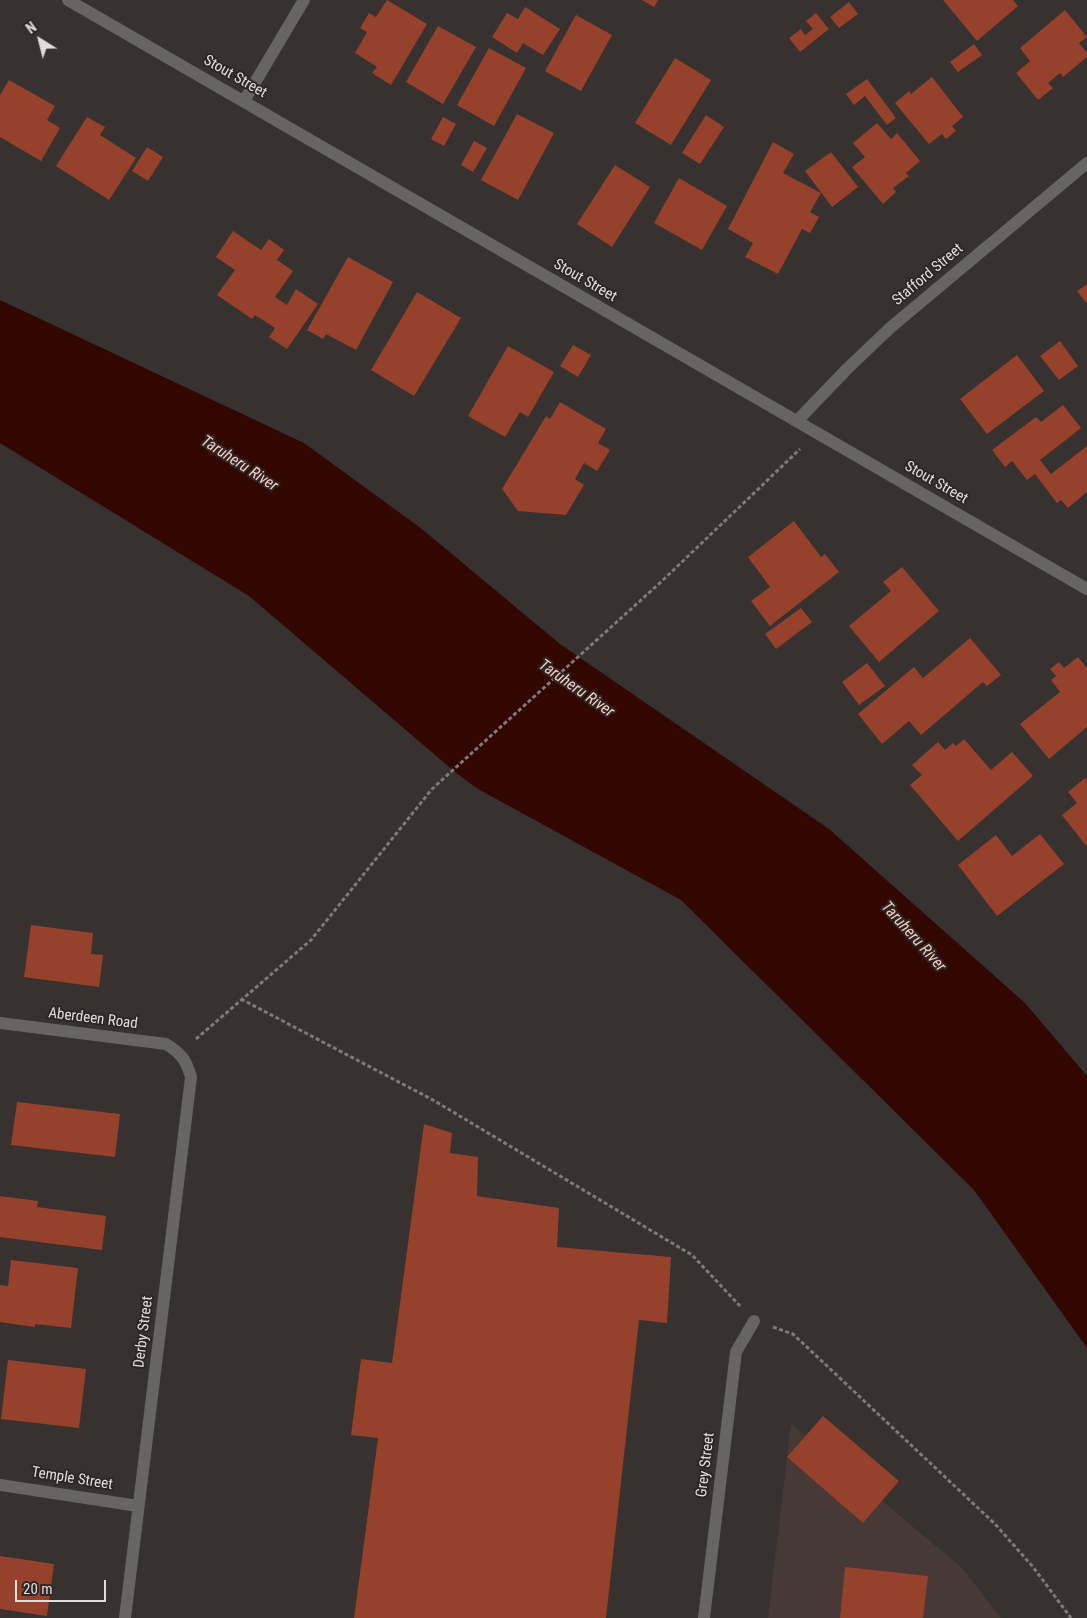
<!DOCTYPE html>
<style>
body{margin:0}
#map{position:relative;width:1087px;height:1618px;overflow:hidden;background:#373130;font-family:"Roboto Condensed",sans-serif}
canvas{display:block}
.north{position:absolute;left:15px;top:15px;width:50px;height:50px;-webkit-text-stroke:4px #2d2826;paint-order:stroke;rotate:324deg;font-size:14px;font-weight:700;line-height:20px;text-align:center;color:#e1dddc}
.north::after{content:'';display:block;margin:auto;width:18px;height:22px;background:#e1dddc;clip-path:polygon(50% 0,100% 100%,50% 72%,0 100%)}
.scale{position:absolute;left:15px;top:1580px;width:91px;height:22px;box-sizing:border-box;border:2px solid #e1dddc;border-top:0;padding-left:6px;font-size:15px;line-height:18px;white-space:nowrap;color:#e1dddc;-webkit-text-stroke:4px #2d2826;paint-order:stroke}
</style>
<div id="map">
<canvas width="1087" height="1618"></canvas>
<div class="north">N</div>
<div class="scale">20 m</div>
</div>
<script>
const ctx = document.querySelector('canvas').getContext('2d');
ctx.lineJoin = 'round';
function fill(path, color) {
  ctx.fillStyle = color;
  ctx.fill(path, 'evenodd');
}
function strokePath(path, color, width, dash) {
  ctx.strokeStyle = color;
  ctx.lineWidth = width;
  ctx.lineCap = dash ? 'butt' : 'round';
  ctx.setLineDash(dash || []);
  ctx.stroke(path);
}
function write(font, color, halo, rows, align = 'center') {
  ctx.font = font + ' "Roboto Condensed",sans-serif';
  ctx.lineWidth = 4;
  ctx.setLineDash([]);
  ctx.textBaseline = 'middle';
  ctx.strokeStyle = halo;
  ctx.fillStyle = color;
  for (const [text, x, y, turn = 0] of rows) {
    ctx.save();
    ctx.translate(x, y);
    ctx.rotate((+turn || 0) * Math.PI / 180);
    ctx.textAlign = isNaN(turn) ? turn : align;
    if (halo) ctx.strokeText(text, 0, 0);
    ctx.fillText(text, 0, 0);
    ctx.restore();
  }
}
fill(new Path2D(`
 M791 1424 962 1568 1001 1618H768Z`), '#463936');
fill(new Path2D(`
 M0 300 304 443 422 529 560 644 829 829 1025 1003 1087 1076V1348L974 1190 681 900 478 789 455 772 249 596 0 443Z`), '#330701');
fill(new Path2D(`
 M387 0 427 24 391 85 372 73 377 67 355 53 367 32 360 28 369 13 376 17Z
 M642 0H658L654 7Z
 M943 0H1013L1018 6 977 41Z
 M849 2 858 14 839 28 830 17Z
 M525 7 560 29 543 55 523 43 517 53 492 37 507 13 518 19Z
 M1065 10 1087 37 1079 43 1087 53V57L1063 77 1060 73 1048 83 1053 88 1038 100 1016 73 1030 61 1020 48Z
 M816 13 829 29 800 52 789 38 801 29 805 35 813 29 806 21Z
 M576 15 612 35 581 91 545 71Z
 M438 26 476 47 443 104 406 82Z
 M974 44 982 55 958 72 950 62Z
 M489 48 526 68 494 126 457 105Z
 M675 58 711 80 671 145 635 123Z
 M932 77 963 117 952 126 956 131 946 139 942 134 929 144 895 103 909 91 911 94Z
 M867 79 896 118 887 125 865 96 854 105 846 94Z
 M9 80 55 106 47 120 60 128 41 161 0 137V95Z
 M517 114 554 133 518 200 481 180Z
 M706 115 724 127 700 164 682 153Z
 M87 117 105 127 100 135 136 158 109 200 56 166Z
 M443 117 456 124 444 146 431 139Z
 M877 123 891 139 897 133 920 161 906 173 909 176 893 188 896 192 883 204 852 167 865 157 853 143Z
 M474 141 487 148 473 172 461 165Z
 M773 142 794 154 783 173 821 193 810 212 819 217 810 233 802 229 778 274 745 257 753 243 728 229Z
 M147 147 163 157 148 181 132 171Z
 M831 152 858 187 832 207 805 171Z
 M615 165 650 187 612 247 577 224Z
 M679 178 727 206 702 250 654 223Z
 M233 231 261 250 269 239 284 250 277 260 293 271 275 297 287 305 296 289 318 304 287 349 269 337 275 328 255 315 252 319 217 295 235 270 216 257Z
 M348 257 393 282 356 350 326 334 323 339 307 330Z
 M1087 284V304L1077 291Z
 M417 292 461 318 414 396 371 370Z
 M1060 341 1078 366 1059 380 1040 356Z
 M573 345 591 355 578 377 560 366Z
 M508 346 554 372 528 417 520 412 505 437 468 416Z
 M1017 355 1044 391 987 434 960 399Z
 M560 402 606 429 598 443 610 450 597 471 584 463 575 479 584 485 566 515 518 511 502 489 546 416 550 419Z
 M1063 405 1081 428 1040 460 1051 474 1087 446V492L1068 508 1061 500 1057 503 1035 474 1027 480 1012 461 1005 467 992 450 1036 417 1041 422Z
 M794 521 821 557 825 554 839 572 770 626 751 601 770 587 748 557Z
 M902 567 939 611 879 662 849 626 891 591 883 582Z
 M801 608 812 622 776 649 765 634Z
 M970 638 1001 675 987 686 983 682 921 735 909 721 882 744 858 714 914 667 923 678Z
 M1078 657 1087 668V727L1049 759 1020 724 1060 692 1051 680 1056 676 1050 669 1059 662 1064 668Z
 M867 663 885 686 859 705 842 682Z
 M964 739 991 770 1012 752 1033 776 958 841 910 785 922 775 912 765 938 742 945 750 953 743 956 746Z
 M1085 778 1087 781V847L1062 815 1077 803 1068 792Z
 M1040 834 1064 864 997 916 958 865 996 835 1012 856Z
 M31 925 93 933 91 954 103 955 99 987 24 977Z
 M17 1102 120 1114 115 1157 11 1145Z
 M424 1124 452 1133 450 1153 478 1157 477 1196 559 1208 557 1247 671 1257 667 1323 639 1320 606 1618H354L378 1438 351 1435 361 1359 392 1363Z
 M0 1196 38 1201 37 1207 106 1216 102 1250 0 1237Z
 M11 1260 78 1268 71 1328 35 1324V1327L0 1322V1285L8 1286Z
 M8 1360 86 1369 79 1428 1 1419Z
 M823 1416 899 1481 863 1523 787 1457Z
 M0 1556 54 1564 47 1616 0 1609Z
 M845 1567 928 1576 923 1618H840Z`), '#96412c');
strokePath(new Path2D(`
 M241 999 433 1100 692 1255 740 1306
 M196 1039 311 940 432 789 662 581 800 449
 M773 1327 793 1334 995 1524 1033 1567 1071 1618`), '#7f7a79', 3, [4, 2.5]);
strokePath(new Path2D(`
 M68 0 1087 589
 M244 101 304 0
 M797 421 847 369 890 328 1087 163
 M0 1023 166 1044C182 1054 186 1060 191 1077L125 1618
 M0 1485 138 1506
 M704 1618 736 1352 754 1321`), '#676463', 12);
write('15px', '#e1dddc', '#2d2826', [
 ["Stout Street",235,77,30],
 ["Stafford Street",928,275,-40],
 ["Stout Street",585,281,30],
 ["Stout Street",936,483,30],
 ["Aberdeen Road",93,1019,7],
 ["Derby Street",144,1332,-83],
 ["Grey Street",706,1465,-83],
 ["Temple Street",72,1479,9]
]);
write('italic 16px', '#fccbbe', '#2d2826', [
 ["Taruheru River",239,464,33],
 ["Taruheru River",576,689,35],
 ["Taruheru River",913,937,48]
]);
</script>
